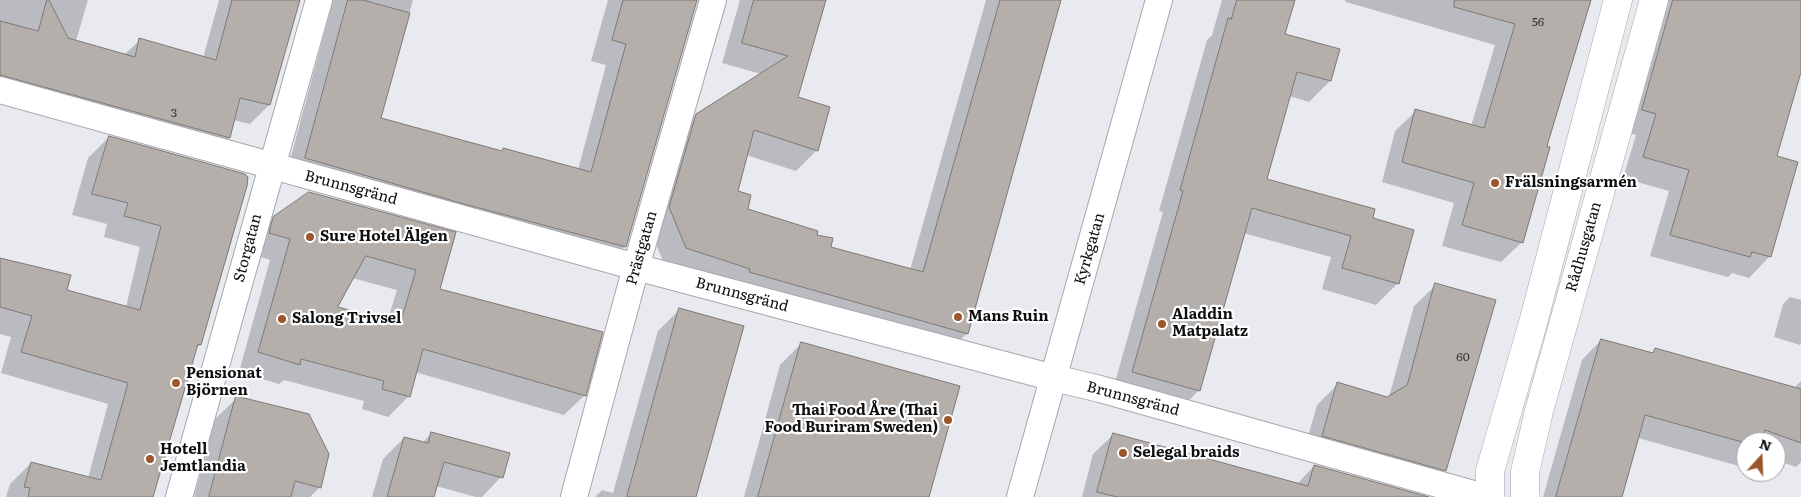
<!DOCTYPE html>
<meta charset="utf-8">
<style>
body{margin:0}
#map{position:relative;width:1801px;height:497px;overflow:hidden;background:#e9eaf0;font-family:Literata,serif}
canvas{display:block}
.north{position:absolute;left:1736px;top:432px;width:50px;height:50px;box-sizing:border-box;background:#fff;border:1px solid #9e9f9f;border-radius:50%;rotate:20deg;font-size:14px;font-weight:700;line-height:20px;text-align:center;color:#0d0e10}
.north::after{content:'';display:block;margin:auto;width:18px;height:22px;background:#9c562c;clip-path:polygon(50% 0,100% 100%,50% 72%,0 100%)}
</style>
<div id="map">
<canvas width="1801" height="497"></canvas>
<div class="north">N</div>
</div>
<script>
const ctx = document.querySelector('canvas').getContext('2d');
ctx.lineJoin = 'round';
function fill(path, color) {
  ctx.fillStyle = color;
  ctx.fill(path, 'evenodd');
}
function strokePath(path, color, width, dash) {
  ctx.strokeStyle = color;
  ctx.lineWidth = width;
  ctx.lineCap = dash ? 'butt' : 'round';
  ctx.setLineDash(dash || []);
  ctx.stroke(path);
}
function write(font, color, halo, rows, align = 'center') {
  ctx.font = font + ' Literata,serif';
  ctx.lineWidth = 4.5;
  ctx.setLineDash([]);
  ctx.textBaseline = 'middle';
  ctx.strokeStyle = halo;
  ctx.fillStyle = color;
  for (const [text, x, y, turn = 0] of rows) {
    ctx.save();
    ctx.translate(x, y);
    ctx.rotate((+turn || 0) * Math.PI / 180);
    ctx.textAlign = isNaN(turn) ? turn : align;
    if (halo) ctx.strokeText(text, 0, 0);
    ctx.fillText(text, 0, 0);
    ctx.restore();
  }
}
fill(new Path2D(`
 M0 0H88L76 41 124 55 140 40 203 58 219 0H299L269 105 250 124 233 120 229 138 209 157 0 99Z
 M333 0H413L379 119 501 152 503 150 578 170 606 65 591 61 608 0H697L625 246 604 267 285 179Z
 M740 0H824L796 98 817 150 796 171 746 155 736 191 747 210 816 236 829 247 910 270 986 0H1059L967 333 947 354 666 268 649 228 676 136 696 115 761 74 722 63Z
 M1222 0H1293L1281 44 1330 81 1309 102 1289 96 1266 180 1371 219 1398 283 1376 305 1322 289 1331 257 1243 233 1199 390 1178 412 1112 393 1163 212 1159 211 1207 40 1212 35Z
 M1345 0H1590L1546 147 1522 242 1501 262 1442 246 1454 203 1382 182 1395 131 1416 111 1471 126 1495 45 1346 2Z
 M1659 0H1801V66L1775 157 1770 256 1749 278 1732 273 1728 277 1650 256 1669 191 1623 178 1636 135 1622 131Z
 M109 137 244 175 200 345 195 349 152 497H6L10 484 31 463 88 478 108 404 1 373 11 337 0 334V259L65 290 126 307 140 247 104 237 107 224 72 215 88 158Z
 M274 218 454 233 438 290 585 395 564 415 415 372 408 397 388 417 362 409 364 401 284 380 279 384 239 372 270 260 249 253 254 239ZM352 278 397 290 387 322 336 308Z
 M1436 285 1445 470 1424 491 1302 457 1317 405 1338 384 1387 398 1389 397 1414 306Z
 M1790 297 1801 300V343L1800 345 1774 337 1783 304Z
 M679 310 695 497H595L602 490 613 493 658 331Z
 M1601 340 1651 354 1655 350 1794 388 1801 381V462L1796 467 1776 460V442H1746V459L1739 466 1638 438 1621 497H1543L1582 360Z
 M801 344 927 497H744L780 365Z
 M237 398 320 487 310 497H194L215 419Z
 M432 433 501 477 482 497H476L436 486 433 497H372L383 459 404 438 423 442Z
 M1114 434 1297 484 1314 466 1395 497H1082L1093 454Z`), '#0003');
const building = new Path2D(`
 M47 0H49L68 38 135 57 139 38 216 60 232 0H300L270 105 240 98 230 138 0 75V21L38 31Z
 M348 0H363L410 13 381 118 502 151 503 148 591 172 626 44 612 40 623 0H697L626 247 464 204 305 158Z
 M754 0H826L798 97 830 107 818 151 754 130 738 191 751 195 748 209 818 231 817 235 833 238 831 247 923 272 1000 0H1061L968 334 749 272 750 269 686 248 669 207 696 114 788 56 742 43Z
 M1237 0H1295L1285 34 1340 49 1331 81 1297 72 1267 179 1375 209 1373 218 1414 230 1399 284 1342 268 1351 236 1252 208 1200 391 1132 372 1183 191 1180 190 1228 18 1231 19Z
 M1455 0H1591L1547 146 1550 147 1523 243 1462 225 1474 183 1402 162 1415 109 1484 128 1515 24 1454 7Z
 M1673 0H1801V72L1777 156 1798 162 1771 257 1752 252 1750 257 1670 235 1689 170 1643 157 1656 114 1642 110Z
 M109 136 245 174 248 177 247 186 201 345 198 344 153 497H28L30 488 24 487 31 462 101 480 128 383 21 352 32 316 0 307V258L71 275 67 290 140 310 161 226 124 216 128 203 92 194Z
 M309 192 456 232 440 289 603 332 586 396 423 349 410 397 382 389 384 381 301 359 300 365 258 352 290 239 269 233 273 217ZM366 256 416 270 400 324 338 307Z
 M1435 283 1496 300 1446 471 1322 436 1337 382 1387 397 1407 385Z
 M679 308 744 326 696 497H627Z
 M1601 339 1653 353 1655 348 1801 389V443L1765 430 1761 442H1742L1645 415 1622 497H1556Z
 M801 342 960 386 929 497H758Z
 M236 396 309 414 329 454 321 488 295 481 291 497H209Z
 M431 432 510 453 503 478 444 462 434 497H387L404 437 428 443Z
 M1113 433 1308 486 1314 465 1429 497H1117L1097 492Z`);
fill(building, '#b5afab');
strokePath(building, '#7d7874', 1);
const minor = new Path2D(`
 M0 90 636 267 1054 378 1100 389 1484 497
 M179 497 319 0
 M574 497 636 267 713 0
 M1020 497 1159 0`);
const secondary = new Path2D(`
 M1490 497V471L1533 323 1618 0
 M1525 497V472L1539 411 1654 0`);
strokePath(minor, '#a6a8ad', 28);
strokePath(secondary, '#a6a8ad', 29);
strokePath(minor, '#fff', 26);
strokePath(secondary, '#fff', 28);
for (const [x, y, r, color] of [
 [1495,183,5,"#9c562c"],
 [310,237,5,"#9c562c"],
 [958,317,5,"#9c562c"],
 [282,319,5,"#9c562c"],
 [1162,324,5,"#9c562c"],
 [176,383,5,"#9c562c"],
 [948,420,5,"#9c562c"],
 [1123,453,5,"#9c562c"],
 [150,459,5,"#9c562c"]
]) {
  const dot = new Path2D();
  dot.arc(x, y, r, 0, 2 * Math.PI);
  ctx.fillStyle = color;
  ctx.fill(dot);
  strokePath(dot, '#fff', 2);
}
write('12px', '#373637', null, [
 ["56",1538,22],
 ["3",174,113],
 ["60",1463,357]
]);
write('bold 15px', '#0d0e10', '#fff', [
 ["Frälsningsarmén",1505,183],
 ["Sure Hotel Älgen",320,237],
 ["Aladdin",1172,315],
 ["Matpalatz",1172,332],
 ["Mans Ruin",968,317],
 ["Salong Trivsel",292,319],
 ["Pensionat",186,374],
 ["Björnen",186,391],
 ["Thai Food Åre (Thai",938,411,"right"],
 ["Food Buriram Sweden)",938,428,"right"],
 ["Hotell",160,450],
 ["Jemtlandia",160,467],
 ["Selegal braids",1133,453]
], 'left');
write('15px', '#0d0e10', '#fff', [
 ["Brunnsgränd",351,188,15],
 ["Rådhusgatan",1584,247,-74],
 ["Storgatan",248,248,-75],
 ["Prästgatan",642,248,-74],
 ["Kyrkgatan",1090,249,-74],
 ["Brunnsgränd",742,295,15],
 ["Brunnsgränd",1133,399,15]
]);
</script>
